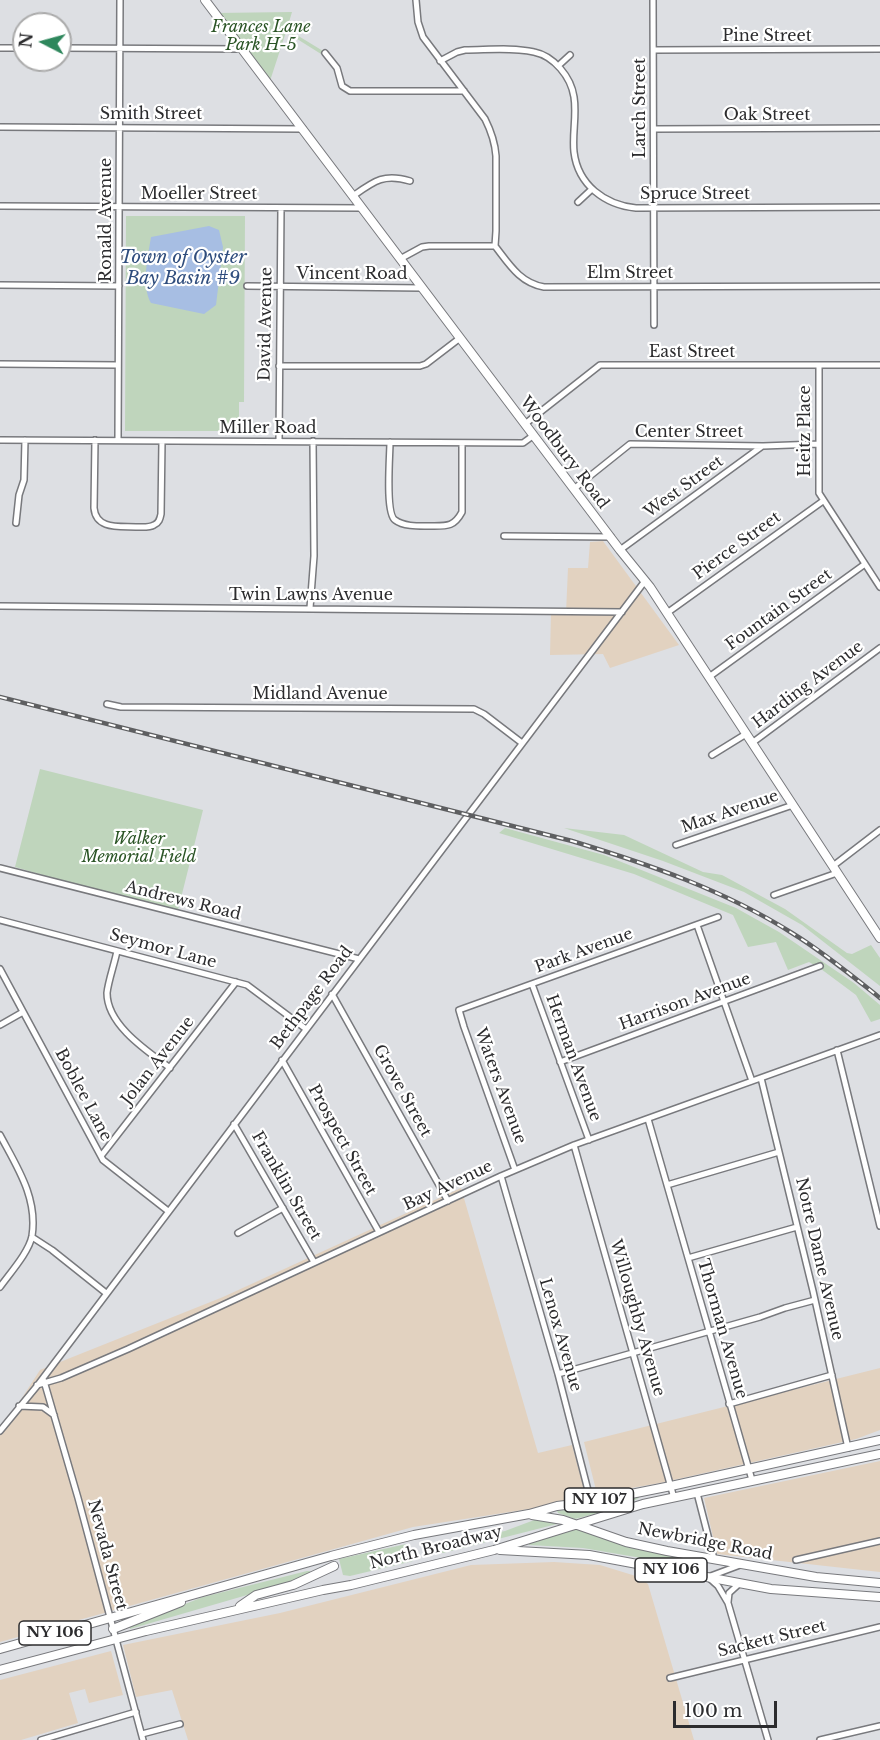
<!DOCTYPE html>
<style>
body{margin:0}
#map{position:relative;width:880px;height:1740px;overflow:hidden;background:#dddfe3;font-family:"Libre Baskerville",serif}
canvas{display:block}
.north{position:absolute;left:12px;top:12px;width:60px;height:60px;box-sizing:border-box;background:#fff;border:2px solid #ababab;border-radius:50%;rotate:276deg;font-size:16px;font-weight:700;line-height:24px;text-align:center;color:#2c2c2e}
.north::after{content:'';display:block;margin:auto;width:21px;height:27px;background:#2e875c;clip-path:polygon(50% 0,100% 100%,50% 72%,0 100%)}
.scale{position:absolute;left:673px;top:1701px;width:104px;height:27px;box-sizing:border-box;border:3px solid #2c2c2e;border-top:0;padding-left:8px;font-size:18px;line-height:21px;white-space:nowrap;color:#2c2c2e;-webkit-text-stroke:4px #fff;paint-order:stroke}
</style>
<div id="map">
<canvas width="880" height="1740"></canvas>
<div class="north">N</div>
<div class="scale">100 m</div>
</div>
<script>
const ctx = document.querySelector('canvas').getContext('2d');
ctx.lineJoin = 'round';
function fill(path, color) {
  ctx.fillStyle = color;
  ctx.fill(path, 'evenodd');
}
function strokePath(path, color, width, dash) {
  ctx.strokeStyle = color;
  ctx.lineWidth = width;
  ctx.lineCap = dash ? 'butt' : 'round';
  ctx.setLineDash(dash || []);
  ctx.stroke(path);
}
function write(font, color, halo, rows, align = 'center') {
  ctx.font = font + ' "Libre Baskerville",serif';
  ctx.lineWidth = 4.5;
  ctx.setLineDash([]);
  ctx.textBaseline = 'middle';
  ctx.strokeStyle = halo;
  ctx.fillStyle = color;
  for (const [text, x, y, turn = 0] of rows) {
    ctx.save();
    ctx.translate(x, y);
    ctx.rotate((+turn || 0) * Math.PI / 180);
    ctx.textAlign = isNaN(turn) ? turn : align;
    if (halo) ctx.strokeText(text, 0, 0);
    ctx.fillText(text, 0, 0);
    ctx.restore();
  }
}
fill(new Path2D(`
 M603 541 679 645 610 668 603 654 550 655 551 613H566L568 568H588L590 542Z
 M461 1188 538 1453 572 1445 587 1500 413 1527 0 1642V1432L40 1370 223 1297Z
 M880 1368V1430L856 1439 660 1483 597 1494 584 1442Z
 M880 1461V1572L717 1554 704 1498Z
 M554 1562 600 1565 639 1577 648 1584 694 1740H188L172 1690 136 1697 123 1645 280 1613 471 1565Z
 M111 1651 123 1695 89 1703 85 1689 69 1693 78 1723 21 1740H0V1680Z`), '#e2d2c0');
fill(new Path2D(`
 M292 12 287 29 323 51 321 54 286 32 269 84 215 13Z
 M126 216H245L244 402H239V431H125Z
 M40 769 203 810 177 914 15 867Z
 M505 828 604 855 736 908 779 932 854 983 880 1005V1019L871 1022 856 995 821 969 809 962 788 970 776 942 748 947 733 915 634 874 499 833Z
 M564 828 624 835 703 872 722 875 785 909 847 953 852 954 871 945 880 958V986L802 925 744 892 663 861Z
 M638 1495 639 1498 621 1507 575 1519 558 1513 557 1511 581 1508Z
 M537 1519 557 1523V1524L443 1553 438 1552 437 1547 441 1544 505 1531Z
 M575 1528 633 1548 683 1559 684 1562 682 1565 583 1548 529 1545V1542Z
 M406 1544 408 1545 413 1558V1561L350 1576 343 1575 339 1559Z
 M307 1571H310L311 1574 285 1584 130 1629 129 1626 203 1597Z`), '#bfd5bc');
fill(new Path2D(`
 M209 226 219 230 223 247 216 305 204 314 151 303C141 286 148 256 151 237Z`), '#a7bee3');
const street = new Path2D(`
 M416 0 418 22 423 37 485 119C491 131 495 142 496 156V231L495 246
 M653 0 654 325
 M0 48H24
 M60 48 242 49
 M654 50 880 49
 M325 53 337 68 342 86 350 91H464
 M440 61 457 52 465 50C487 50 512 47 534 52 554 56 571 77 574 97 577 115 572 134 574 152 578 185 605 205 636 208L880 207
 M558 66 570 55
 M0 127 303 129
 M654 129 880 128
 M353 196C374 181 384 173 410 181
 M578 202 592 189
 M0 206 362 208
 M495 246C509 264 520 283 544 287L880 286
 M400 259 422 247 429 246H495
 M0 285 119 286
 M247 286 422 288
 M0 364 118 365
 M819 365V493L880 587
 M279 366H420L426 364 460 338
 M525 424 600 365H880
 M0 440 523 443 534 435
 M95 440 94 508C96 530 120 526 136 527 142 527 149 528 154 525 159 523 160 519 161 514L162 441
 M118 440 120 0
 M279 441 281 208
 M390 442C390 456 385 513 395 520 404 527 420 526 431 526 447 526 454 527 462 512V443
 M575 488 630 444 763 446 818 444
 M16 523 19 495 24 480 25 440
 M504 536 611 537
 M620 550 761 447
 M0 606 622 612
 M310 608 314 556 313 441
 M667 613 823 501
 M709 677 865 564
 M107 704 121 707 474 709 484 714 522 743
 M752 743 880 648
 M712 755 746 734
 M676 845 793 805
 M833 866 880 830
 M0 868 359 959
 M774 895 837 873
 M0 920 247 985 306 1029
 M697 925 752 1081
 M117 951C115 962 108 982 107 993 107 1025 147 1051 170 1068
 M0 969 103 1160 168 1211
 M532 984 589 1140
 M332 994 448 1201
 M0 1025 23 1012
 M837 1050 880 1226
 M282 1060 379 1232
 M560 1062 820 966
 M761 1078 813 1291 848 1448
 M648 1119 752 1480
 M234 1124 314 1262
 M0 1135C17 1167 38 1198 32 1236 29 1252 10 1273 0 1287
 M574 1145 674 1498
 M101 1156 236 982
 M515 1170 464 1027 459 1010 718 917
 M501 1176 558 1374 591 1502
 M667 1185 779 1152
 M238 1233 283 1208
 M32 1237 52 1250 106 1293
 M688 1258 797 1227
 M558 1374 760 1317 785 1308 815 1300
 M44 1381 78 1498 143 1740
 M37 1385 61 1378 128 1349 501 1176 574 1145 880 1035
 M729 1404 832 1375
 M19 1406 43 1407 54 1415
 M0 1431 37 1386 645 581
 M697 1493 714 1559
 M796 1560 880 1541
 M740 1565 708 1577 718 1586 728 1603 768 1740
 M728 1602 729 1593 740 1583
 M670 1678 880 1627
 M142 1734 180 1724
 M41 1740 136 1712
 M820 1740 880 1726`);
const secondary = new Path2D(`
 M205 0 620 550 650 587 880 938`);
const primary = new Path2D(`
 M532 1515 563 1520 626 1542 667 1551 816 1577 880 1583
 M500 1550 589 1555 771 1589 880 1597
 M240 1606 256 1595 293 1585 334 1566
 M113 1629 181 1602
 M0 1649 331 1556 414 1535 529 1514 557 1506 591 1502 671 1486 880 1440
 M0 1670 146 1631 323 1590 351 1585 494 1550 643 1504 880 1454`);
strokePath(street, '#78797d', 8);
strokePath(secondary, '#78797d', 10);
strokePath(primary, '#78797d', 10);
strokePath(street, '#fff', 5);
strokePath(secondary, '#fff', 8);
strokePath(primary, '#fff', 8);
const rail = new Path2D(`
 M0 697 572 841C648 864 724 890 792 933 823 952 851 975 880 998`);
strokePath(rail, '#5e5f61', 4.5);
strokePath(rail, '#fff', 2, [7]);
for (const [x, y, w] of [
 [599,1500,69],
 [671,1570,72],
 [55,1633,72]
]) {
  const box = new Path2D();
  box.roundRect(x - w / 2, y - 12, w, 24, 4.5);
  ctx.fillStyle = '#fff';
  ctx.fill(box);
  strokePath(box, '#2c2c2e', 1.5);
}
write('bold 15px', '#2c2c2e', null, [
 ["NY 107",599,1500],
 ["NY 106",671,1570],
 ["NY 106",55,1633]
]);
write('italic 16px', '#2a5425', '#fff', [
 ["Frances Lane",261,27],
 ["Park H-5",261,45],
 ["Walker",139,839],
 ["Memorial Field",139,857]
]);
write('16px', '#2c2c2e', '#fff', [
 ["Pine Street",767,36],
 ["Larch Street",640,108,-90],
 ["Smith Street",151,114],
 ["Oak Street",767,115],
 ["Moeller Street",199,194],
 ["Spruce Street",695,194],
 ["Ronald Avenue",106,220,-90],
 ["Elm Street",630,273],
 ["Vincent Road",352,274],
 ["David Avenue",266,324,-89],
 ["East Street",692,352],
 ["Miller Road",268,428],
 ["Heitz Place",805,431,-90],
 ["Center Street",689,432],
 ["Woodbury Road",564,453,53],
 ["West Street",684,487,-36],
 ["Pierce Street",737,546,-36],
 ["Twin Lawns Avenue",311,595],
 ["Fountain Street",779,610,-36],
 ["Harding Avenue",808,685,-37],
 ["Midland Avenue",320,694],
 ["Max Avenue",730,812,-19],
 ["Andrews Road",183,901,14],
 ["Seymor Lane",163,949,15],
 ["Park Avenue",584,951,-20],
 ["Bethpage Road",312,998,-53],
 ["Harrison Avenue",685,1002,-20],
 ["Herman Avenue",573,1058,70],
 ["Jolan Avenue",158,1061,-52],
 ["Waters Avenue",500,1086,70],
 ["Grove Street",402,1091,61],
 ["Boblee Lane",83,1095,62],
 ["Prospect Street",342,1140,61],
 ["Franklin Street",286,1186,60],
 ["Bay Avenue",448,1186,-25],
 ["Notre Dame Avenue",819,1259,77],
 ["Willoughby Avenue",637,1318,74],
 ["Thorman Avenue",722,1329,74],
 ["Lenox Avenue",560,1335,74],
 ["Newbridge Road",705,1542,11],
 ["North Broadway",436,1548,-14],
 ["Nevada Street",107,1555,75],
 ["Sackett Street",772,1639,-14]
]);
write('italic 18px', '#2f4d7d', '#fff', [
 ["Town of Oyster",183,258],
 ["Bay Basin #9",183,279]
]);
</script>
